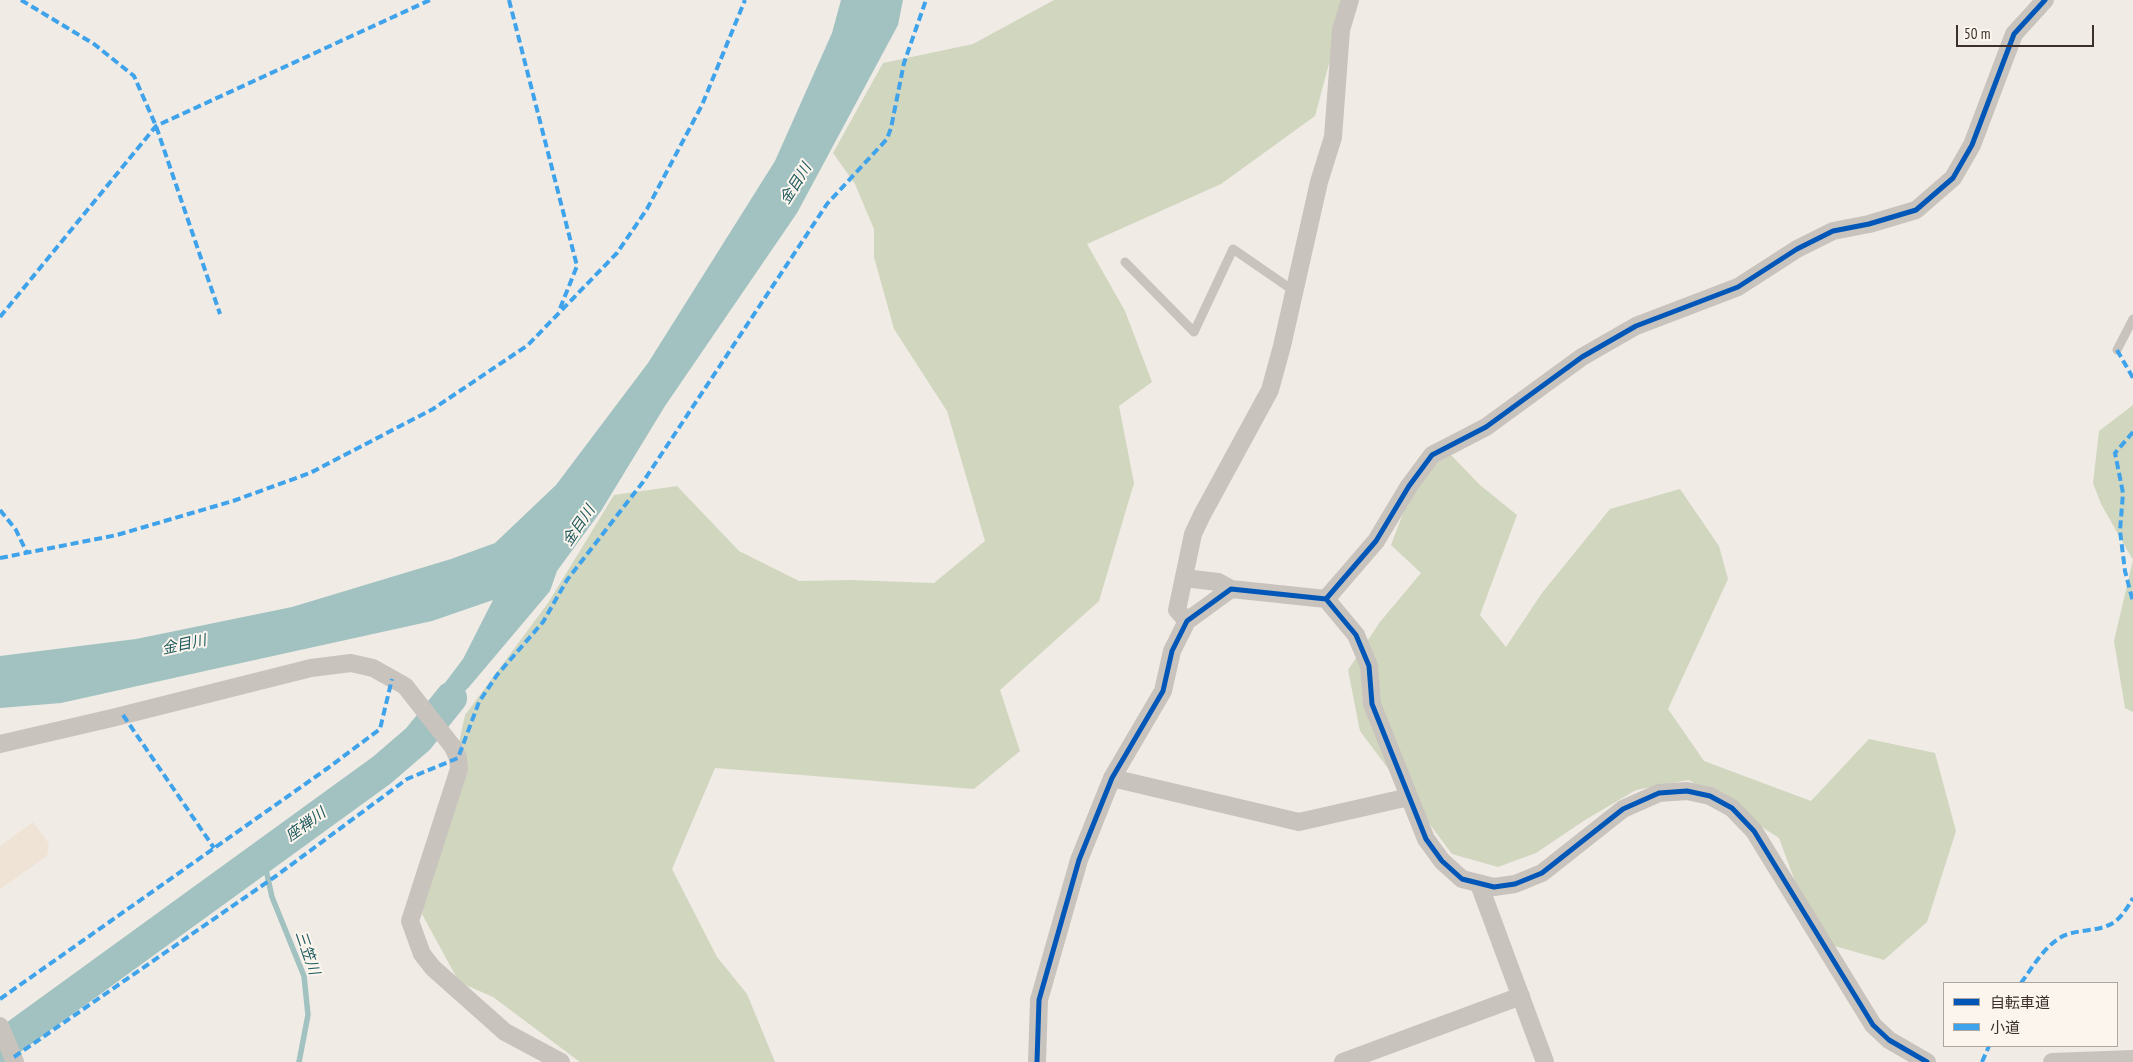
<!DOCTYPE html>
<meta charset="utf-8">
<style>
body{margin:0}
#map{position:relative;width:2133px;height:1062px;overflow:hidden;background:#f0ebe5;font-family:"PT Sans Narrow","Noto Sans JP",sans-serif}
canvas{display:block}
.legend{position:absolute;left:1943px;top:982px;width:175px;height:65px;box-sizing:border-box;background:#fbf5ee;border:1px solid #aea6a0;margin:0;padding:6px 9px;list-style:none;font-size:15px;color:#3b302b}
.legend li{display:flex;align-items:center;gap:10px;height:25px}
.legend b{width:25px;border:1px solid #aea6a0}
.scale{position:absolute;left:1956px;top:25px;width:138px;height:22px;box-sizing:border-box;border:2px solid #3b302b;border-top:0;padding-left:6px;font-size:15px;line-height:18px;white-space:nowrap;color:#3b302b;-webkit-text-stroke:4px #fbf5ee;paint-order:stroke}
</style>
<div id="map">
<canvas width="2133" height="1062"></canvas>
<ul class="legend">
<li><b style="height:6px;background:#0057b8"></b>自転車道</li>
<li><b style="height:6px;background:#3fa3eb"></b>小道</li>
</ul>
<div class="scale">50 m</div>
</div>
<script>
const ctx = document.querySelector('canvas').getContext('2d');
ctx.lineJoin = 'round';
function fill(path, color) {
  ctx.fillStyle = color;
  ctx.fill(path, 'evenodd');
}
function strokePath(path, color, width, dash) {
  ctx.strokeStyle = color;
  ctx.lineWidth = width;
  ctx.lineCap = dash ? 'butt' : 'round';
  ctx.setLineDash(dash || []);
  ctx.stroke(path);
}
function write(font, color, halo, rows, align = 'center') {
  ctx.font = font + ' "PT Sans Narrow","Noto Sans JP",sans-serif';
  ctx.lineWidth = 4;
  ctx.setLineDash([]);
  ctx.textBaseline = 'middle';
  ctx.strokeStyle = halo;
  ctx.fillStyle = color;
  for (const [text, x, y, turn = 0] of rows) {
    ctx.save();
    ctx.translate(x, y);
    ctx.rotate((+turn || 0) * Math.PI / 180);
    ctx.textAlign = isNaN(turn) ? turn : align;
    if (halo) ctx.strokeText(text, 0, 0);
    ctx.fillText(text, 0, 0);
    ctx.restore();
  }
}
fill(new Path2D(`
 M1054 0H1346L1315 116 1221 184 1087 244 1125 311 1152 382 1119 406 1134 483 1099 601 1000 690 1020 751 974 789 715 768 672 869 717 957 747 994 775 1062H580L493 997 459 982 422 914 465 715 548 603 614 495 677 486 739 551 799 581 851 580 934 583 985 541 947 411 894 329 874 257V229L855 184 833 153 883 63 973 44Z
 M2133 405V712L2125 708 2114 641 2133 560 2101 504 2093 483 2099 431Z
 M1450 454 1480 485 1517 515 1480 615 1506 647 1542 593 1610 509 1680 489 1719 546 1728 579 1668 709 1704 761 1811 801 1869 739 1935 753 1956 831 1927 922 1884 960 1817 941 1779 838 1689 780 1636 790 1585 820 1536 853 1498 867 1452 854 1360 731 1348 670 1380 622 1421 573 1391 545 1420 469Z`), '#d1d6bf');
fill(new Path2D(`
 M33 822 49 844 47 856 0 889V846Z`), '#eee3d5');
fill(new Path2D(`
 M841 0H903L898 25 797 213 665 406 601 511 557 571 550 591 469 687 407 748 377 773 463 659 493 600 432 621 223 667 61 703 0 708V656L136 639 292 607 451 559 495 543 556 485 648 363 775 161 832 33Z`), '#a1c2c1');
strokePath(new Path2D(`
 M263 856 272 897 304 976 308 1015 299 1062`), '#a1c2c1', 5.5);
strokePath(new Path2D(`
 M0 1047 382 770 418 739 451 698`), '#a1c2c1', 32);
strokePath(new Path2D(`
 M1125 262 1194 332 1233 249 1294 291
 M2117 350 2133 319`), '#c9c3be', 9);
strokePath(new Path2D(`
 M1184 578 1218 582 1231 589
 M1326 599 1376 541 1409 486 1432 455 1486 427 1582 357 1636 326 1738 287 1797 249 1833 231 1869 224 1916 210 1953 178 1972 145 2014 34 2045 0
 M1187 621 1177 610 1193 534 1202 515 1270 390 1282 346 1319 182 1333 137 1341 30 1350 0
 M0 744 112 718 311 668 351 663 373 668 405 686 453 747 458 758 459 769 410 921 422 954 433 968 505 1032 561 1062
 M1112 778 1299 822 1409 797
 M1479 884 1545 1062
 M0 1026 15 1062
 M1037 1062 1039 1000 1079 860 1112 778 1163 691 1172 651 1187 621 1231 589 1326 599 1356 635 1369 666 1372 704 1426 839 1442 861 1462 879 1494 887 1515 884 1542 873 1623 809 1659 793 1687 791 1710 796 1732 808 1754 831 1873 1025 1889 1040 1927 1062
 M1343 1062 1521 996
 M2052 1062 2133 1059`), '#c9c3be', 18);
strokePath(new Path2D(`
 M21 0 94 44 134 76 156 126 220 314
 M509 0 577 266 559 311
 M0 317 156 126 430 0
 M2117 350 2133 378
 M2133 432 2115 453 2123 493 2120 531 2125 571 2133 602
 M0 510 16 530 27 553
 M0 558 117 535 233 501 310 473 433 409 528 345 617 253 647 209 702 105 745 0
 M123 715 214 848
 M2021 983C2032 968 2042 950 2058 939 2075 927 2101 934 2117 920 2123 915 2129 905 2133 898
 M0 999 328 768 380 729 392 679
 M14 1057 276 876 407 779 458 758 479 702 497 675 543 622 567 580 643 482 827 204 887 139 891 128 904 63 926 0
 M1982 1062 1989 1046`), '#3fa3eb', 4, [8, 4]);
strokePath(new Path2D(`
 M1326 599 1376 541 1409 486 1432 455 1486 427 1582 357 1636 326 1738 287 1797 249 1833 231 1869 224 1916 210 1953 178 1972 145 2014 34 2045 0
 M1037 1062 1039 1000 1079 860 1112 778 1163 691 1172 651 1187 621 1231 589 1326 599 1356 635 1369 666 1372 704 1426 839 1442 861 1462 879 1494 887 1515 884 1542 873 1623 809 1659 793 1687 791 1710 796 1732 808 1754 831 1873 1025 1889 1040 1927 1062`), '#0057b8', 5);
write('italic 15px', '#1f5a5e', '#fbf5ee', [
 ["金目川",796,184,-58],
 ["金目川",579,526,-56],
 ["金目川",184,645,-12],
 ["座禅川",306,825,-36],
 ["三笠川",307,953,71]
]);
</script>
